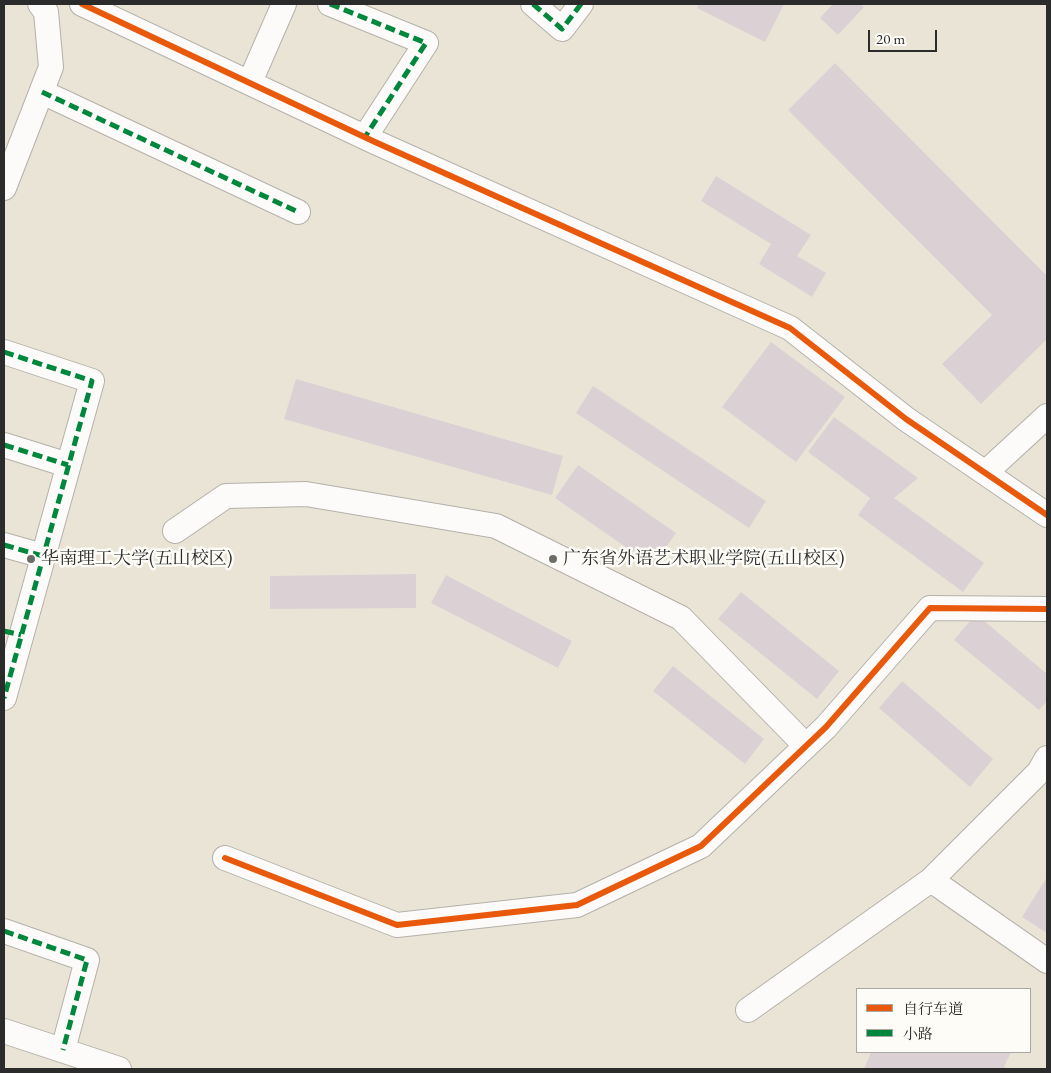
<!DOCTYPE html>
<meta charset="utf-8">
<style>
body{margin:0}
#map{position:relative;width:1051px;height:1073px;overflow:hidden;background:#eae4d7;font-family:"EB Garamond","Noto Serif SC",serif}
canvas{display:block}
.frame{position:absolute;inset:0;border:5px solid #2b2b2b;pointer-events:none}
.legend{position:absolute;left:856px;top:988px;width:175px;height:65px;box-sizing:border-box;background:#fdfcf7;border:1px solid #a9a8a5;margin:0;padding:6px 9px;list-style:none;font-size:15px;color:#2b2b2b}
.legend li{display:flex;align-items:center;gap:10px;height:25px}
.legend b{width:25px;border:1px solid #a9a8a5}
.scale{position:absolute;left:868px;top:30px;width:69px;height:22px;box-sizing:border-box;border:2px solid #2b2b2b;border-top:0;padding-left:6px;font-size:15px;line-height:18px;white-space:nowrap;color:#2b2b2b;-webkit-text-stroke:4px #fdfcf7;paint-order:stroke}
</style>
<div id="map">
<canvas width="1051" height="1073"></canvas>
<div class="frame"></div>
<ul class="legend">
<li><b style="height:6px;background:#e8590c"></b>自行车道</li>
<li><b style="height:6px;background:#00873e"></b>小路</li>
</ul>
<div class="scale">20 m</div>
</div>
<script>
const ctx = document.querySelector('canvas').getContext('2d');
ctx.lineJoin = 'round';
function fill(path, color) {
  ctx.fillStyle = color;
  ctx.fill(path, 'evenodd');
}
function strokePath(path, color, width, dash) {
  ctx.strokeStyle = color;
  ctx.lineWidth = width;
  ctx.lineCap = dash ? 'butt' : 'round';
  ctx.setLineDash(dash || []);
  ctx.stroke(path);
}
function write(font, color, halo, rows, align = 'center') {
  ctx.font = font + ' "EB Garamond","Noto Serif SC",serif';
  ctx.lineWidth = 5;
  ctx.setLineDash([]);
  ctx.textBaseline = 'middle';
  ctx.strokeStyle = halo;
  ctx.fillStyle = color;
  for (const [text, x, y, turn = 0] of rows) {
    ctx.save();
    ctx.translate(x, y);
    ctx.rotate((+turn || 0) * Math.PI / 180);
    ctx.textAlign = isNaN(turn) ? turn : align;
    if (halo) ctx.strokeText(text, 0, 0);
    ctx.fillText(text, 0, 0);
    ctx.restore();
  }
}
fill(new Path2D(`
 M699 4H784L765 42 697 8Z
 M833 4H860L864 7 838 35 820 18Z
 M835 63 1047 276V339L981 404 942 364 992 315 788 110Z
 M716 176 811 235 797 256 826 273 812 297 759 264 771 244 701 201Z
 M771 342 845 397 796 462 722 407Z
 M296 379 563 456 552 495 284 419Z
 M593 386 766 501 749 528 576 413Z
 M834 417 918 478 894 498 984 563 963 592 858 515 870 498 808 452Z
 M578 465 676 533 653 566 555 498Z
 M416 574V608L270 609V576Z
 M446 575 572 641 558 668 431 603Z
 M741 592 839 671 817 699 718 619Z
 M976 614 1047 674V701L1039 710 954 640Z
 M673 666 764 739 745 764 653 691Z
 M902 681 993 759 970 787 879 708Z
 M1047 877V933L1022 917Z
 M871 1052H1011L1004 1067 1011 1069H864Z`), '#dbd1d4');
const minor = new Path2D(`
 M82 4 375 142 790 328 906 419 1047 515
 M330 4 426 43 365 137
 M533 4 562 29 581 4
 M250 82 284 4
 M42 92 298 212
 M4 188 51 67 46 12 40 4
 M4 352 92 381 4 698
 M4 445 68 465
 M985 473 1047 416
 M175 531 226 496 306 494 496 526 681 618 806 746
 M4 545 43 556
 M225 858 397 925 577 905 701 846 826 727 930 608 1047 609
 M931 880 1047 961
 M4 931 87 960 63 1050
 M748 1010 931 880 1039 772 1047 758
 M4 1031 119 1069`);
strokePath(minor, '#b4b1a9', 26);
strokePath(minor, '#fcfbf9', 24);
strokePath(new Path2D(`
 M330 4 426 43 365 137
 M533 4 562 29 581 4
 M42 92 298 212
 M4 352 92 381 4 698
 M4 445 68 465
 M4 545 43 556
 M4 631 21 635
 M4 931 87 960 63 1050`), '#00873e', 5, [10, 5]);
strokePath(new Path2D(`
 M82 4 375 142 790 328 906 419 1047 515
 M225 858 397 925 577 905 701 846 826 727 930 608 1047 609`), '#e8590c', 6);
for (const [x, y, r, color] of [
 [31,559,5,"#6e6c67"],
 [553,559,5,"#6e6c67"]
]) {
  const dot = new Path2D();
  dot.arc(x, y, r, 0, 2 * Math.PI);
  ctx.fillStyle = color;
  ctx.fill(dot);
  strokePath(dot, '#fdfcf7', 2);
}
write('18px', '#2b2b2b', '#fdfcf7', [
 ["华南理工大学(五山校区)",41,559],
 ["广东省外语艺术职业学院(五山校区)",563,559]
], 'left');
</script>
